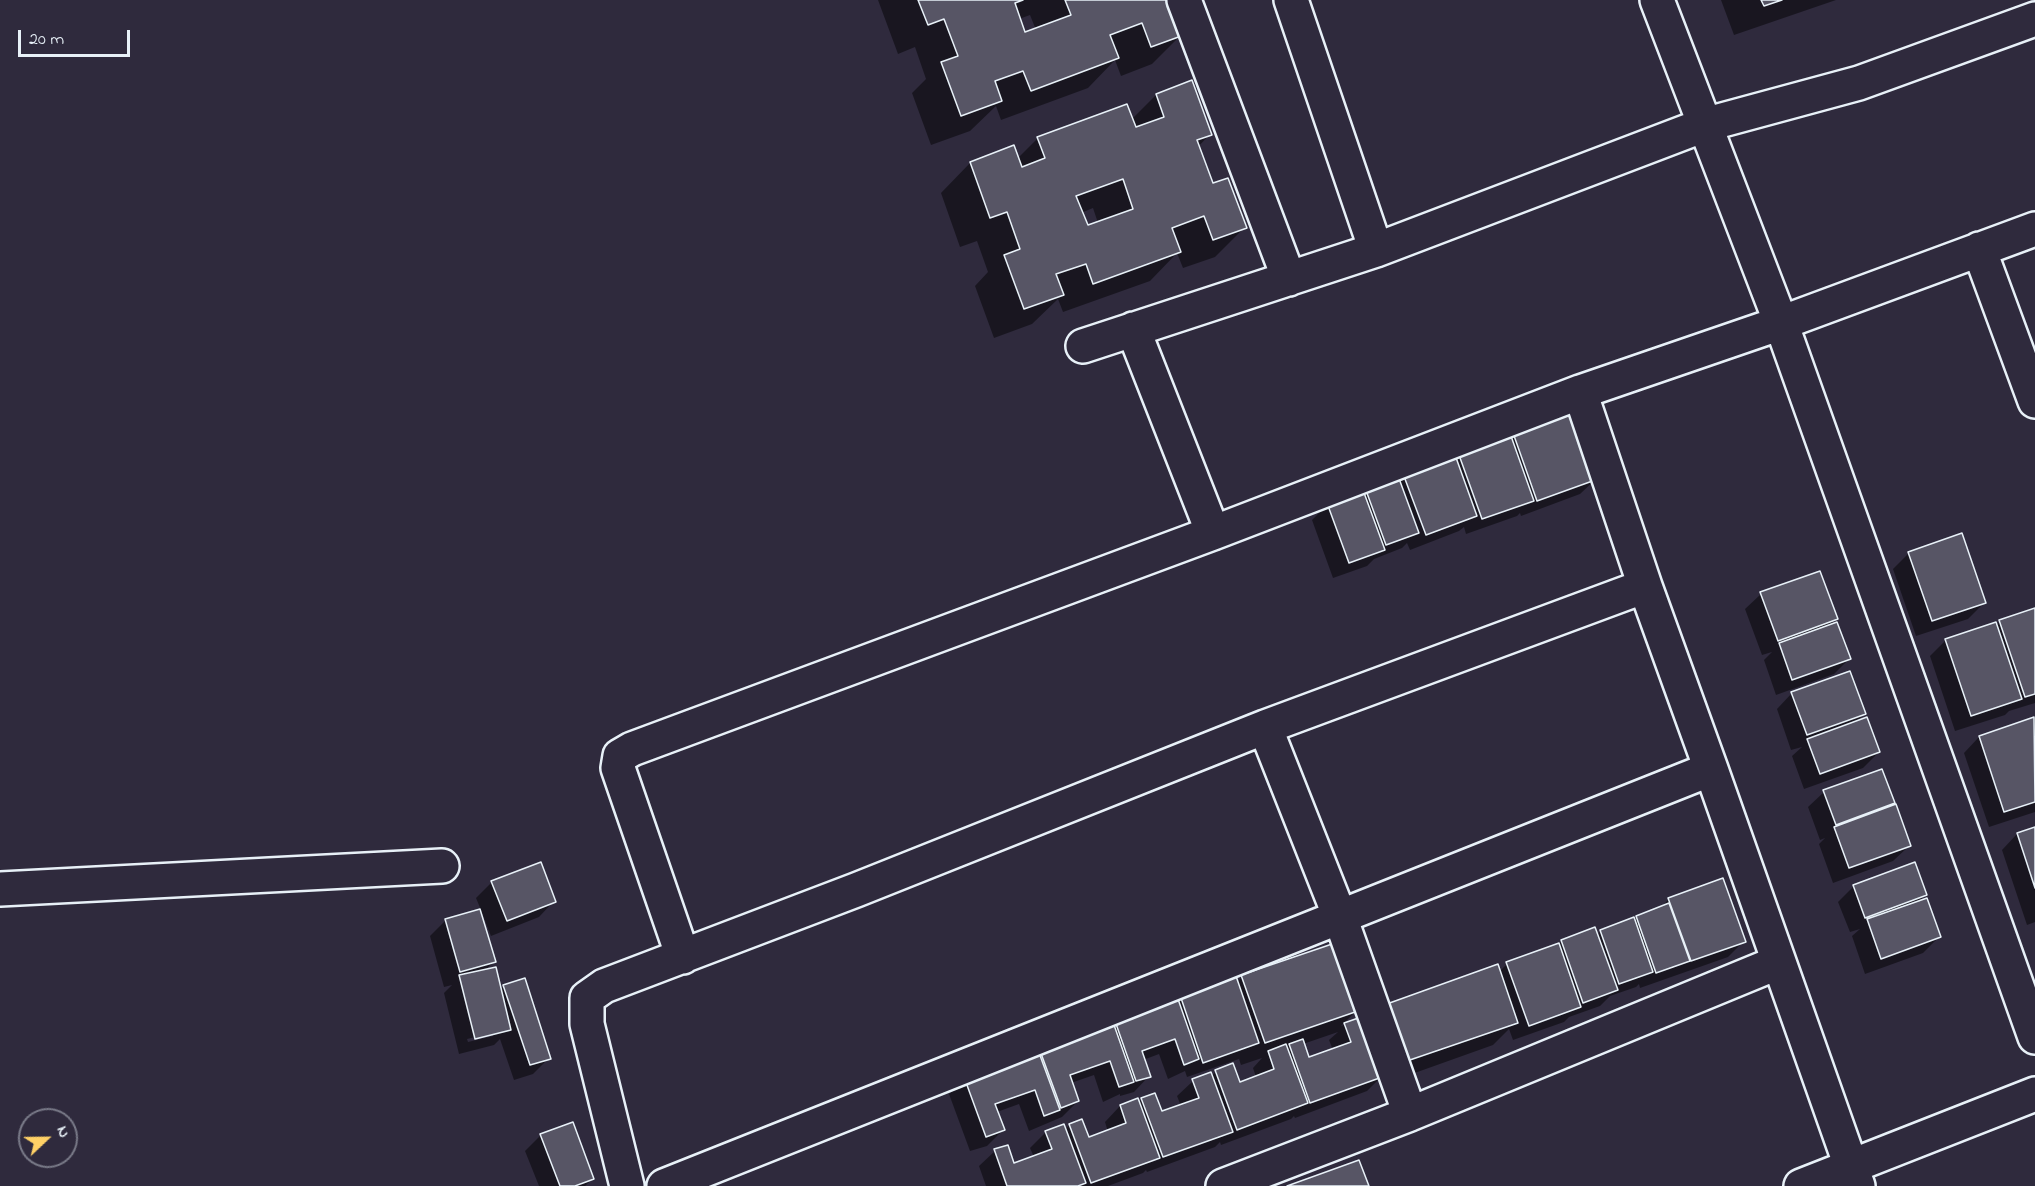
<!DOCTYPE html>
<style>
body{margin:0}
#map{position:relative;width:2035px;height:1186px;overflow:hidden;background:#2f2a3d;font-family:"Indie Flower",sans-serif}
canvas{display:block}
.north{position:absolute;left:18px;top:1108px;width:60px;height:60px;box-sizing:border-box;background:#2f2a3d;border:2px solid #797a88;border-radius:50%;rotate:68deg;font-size:16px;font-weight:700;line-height:24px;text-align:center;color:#e8f1f8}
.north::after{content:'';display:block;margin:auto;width:21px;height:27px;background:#ffd166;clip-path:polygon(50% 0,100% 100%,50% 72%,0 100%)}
.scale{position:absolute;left:18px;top:30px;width:112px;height:27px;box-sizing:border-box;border:3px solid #e8f1f8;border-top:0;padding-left:8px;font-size:18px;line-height:21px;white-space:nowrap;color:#e8f1f8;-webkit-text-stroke:4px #2f2a3d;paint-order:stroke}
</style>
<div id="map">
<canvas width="2035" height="1186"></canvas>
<div class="north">N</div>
<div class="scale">20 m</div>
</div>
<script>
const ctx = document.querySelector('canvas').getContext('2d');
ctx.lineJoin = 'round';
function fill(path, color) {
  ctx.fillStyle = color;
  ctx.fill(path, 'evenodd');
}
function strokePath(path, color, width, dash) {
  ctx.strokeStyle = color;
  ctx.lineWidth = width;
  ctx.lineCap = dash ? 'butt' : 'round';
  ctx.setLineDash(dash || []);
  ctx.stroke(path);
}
fill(new Path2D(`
 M878 0H1170L1182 34 1152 64 1121 76 1115 60 1088 88 1001 120 996 106 970 131 931 145 912 93 926 79 915 47 898 54ZM1030 15 1036 30 1024 34 1019 19Z
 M1721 0H1836L1734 35Z
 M1156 95 1210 134 1198 147 1212 185 1245 227 1215 257 1183 268 1177 253 1150 281 1063 312 1058 299 1032 324 994 338 975 286 988 272 977 241 960 247 941 193 970 163 1013 147 1017 159 1038 138 1131 120ZM1093 208 1098 223 1087 227 1081 213Z
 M1512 431 1596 479 1580 494 1521 516 1520 513 1517 516 1466 534 1464 527 1459 531 1410 550 1407 543 1402 548 1374 559 1367 566 1333 578 1312 520 1328 504 1365 486 1455 461 1460 457Z
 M1909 553 1984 603 1968 619 1916 636 1893 569Z
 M1761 594 1836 619 1828 627 1849 659 1834 674 1776 695 1764 660 1772 652 1762 655 1745 609Z
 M2035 609V703L2009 711 2005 715 1955 731 1930 656 1946 640 1996 625 2000 622Z
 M1792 693 1864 714 1854 724 1879 752 1863 768 1804 789 1792 756 1802 747 1791 750 1777 709Z
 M2035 719V812L1989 827 1964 753 1979 737Z
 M1881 771 1909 846 1893 861 1833 883 1819 844 1825 838 1820 840 1808 807 1824 792Z
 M2035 828V922L2027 925 2002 850 2017 834Z
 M492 882 554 901 539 917 491 936 482 913 480 914 494 962 484 971 500 991 504 986 549 1058 533 1074 514 1080 500 1039 494 1045 459 1054 444 993 452 985 444 987 430 936 446 920 481 910 476 898ZM493 1033V1036L468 1042 467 1039Z
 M1854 886 1925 895 1917 903 1939 937 1923 953 1865 974 1852 936 1860 929 1850 932 1838 902Z
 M1669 899 1744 941 1728 957 1640 988 1639 984 1636 987 1610 996 1600 1006 1569 1017 1564 1022 1513 1040 1509 1029 1493 1045 1381 1085 1379 1079 1367 1091 1295 1118 1294 1116 1291 1119 1221 1145 1220 1142 1215 1147 1147 1172 1146 1170 1143 1173 1108 1186H986L979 1166 995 1151 1014 1165 1034 1157 1030 1148 1046 1132 1064 1130 1070 1125 1088 1139 1108 1132 1105 1122 1120 1106 1138 1103 1142 1099 1161 1113 1181 1106 1177 1096 1193 1081 1211 1077 1216 1071 1239 1084 1256 1077 1253 1068 1262 1058 1241 1065 1239 1059 1187 1077 1185 1071 1168 1079 1159 1054 1143 1060 1149 1076 1134 1092 1120 1096V1094L1103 1102 1094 1075 1071 1083 1078 1101 1062 1117 1029 1131 1019 1104 997 1112 1003 1130 987 1146 970 1151 949 1094 965 1078 1115 1023 1181 996 1237 982 1242 977 1356 1011 1341 1026 1499 972 1507 964 1557 946 1562 941 1597 935 1601 931 1659 909ZM1338 1032 1329 1040 1333 1050 1308 1059 1303 1044Z
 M541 1135 592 1179 585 1186H539L525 1151Z`), '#0007');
const building = new Path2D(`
 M918 0H1023L1015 3 1025 32 1071 15 1065 0H1171L1184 35 1151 47 1142 23 1110 35 1119 58 1031 91 1023 71 995 81 1002 101 961 116 941 62 958 56 944 19 928 25Z
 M1761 0H1782L1764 6Z
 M1192 80 1212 135 1197 140 1213 183 1228 178 1247 228 1213 240 1204 216 1172 228 1181 252 1093 284 1086 264 1056 274 1064 295 1024 309 1004 255 1020 249 1007 212 990 218 970 162 1014 145 1022 167 1045 158 1037 137 1127 104 1136 127 1164 117 1156 94ZM1123 179 1133 209 1088 225 1076 196Z
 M1572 408 1598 479 1537 501 1512 430Z
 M1511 436 1534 501 1482 519 1459 455Z
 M1454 452 1477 516 1426 535 1402 471Z
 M1397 473 1419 533 1386 545 1364 485Z
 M1363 490 1385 550 1349 563 1327 503Z
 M1962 533 1986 603 1932 621 1908 552Z
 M1820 571 1838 619 1778 641 1760 592Z
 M2035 608V694L2025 697 1999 620Z
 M1837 622 1851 659 1792 680 1779 643Z
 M1996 622 2022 699 1971 716 1945 639Z
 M1850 671 1866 714 1807 735 1791 692Z
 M1867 717 1880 752 1820 774 1807 739Z
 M2034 717 2035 802 2004 812 1979 736Z
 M1882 769 1895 803 1836 825 1823 790Z
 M1896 804 1911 846 1849 868 1834 827Z
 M2035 827V888L2017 833Z
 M541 862 556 902 507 921 491 881Z
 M1915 862 1927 895 1865 918 1853 885Z
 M1723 878 1746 942 1691 961 1668 898Z
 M1927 898 1941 937 1881 959 1867 919Z
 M1669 903 1690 961 1656 973 1636 916Z
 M480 909 496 962 460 972 445 919Z
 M1634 917 1653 972 1619 984 1600 930Z
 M1595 927 1618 990 1583 1003 1561 940Z
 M1335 943 1358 1011 1265 1043 1241 975Z
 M1559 943 1581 1007 1529 1026 1506 962Z
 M1498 964 1518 1023 1404 1062 1384 1005Z
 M496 967 511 1030 475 1039 459 975Z
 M1236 976 1259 1043 1203 1063 1180 995Z
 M525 978 551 1059 530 1065 503 985Z
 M1178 999 1199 1059 1184 1065 1175 1039 1142 1051 1151 1077 1136 1081 1115 1021Z
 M1364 1016 1385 1076 1310 1103 1289 1044 1303 1039 1309 1057 1351 1042 1344 1023Z
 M1113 1022 1134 1082 1119 1087 1110 1061 1070 1075 1079 1101 1061 1108 1039 1048Z
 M1286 1044 1308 1103 1237 1130 1215 1070 1233 1063 1240 1082 1274 1069 1268 1051Z
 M1038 1050 1060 1110 1044 1116 1035 1090 995 1104 1005 1130 986 1137 964 1077Z
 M1211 1072 1233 1132 1163 1157 1141 1098 1155 1093 1162 1111 1199 1098 1192 1079Z
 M1138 1098 1160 1158 1091 1183 1069 1124 1082 1119 1089 1137 1126 1123 1120 1105Z
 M573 1122 594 1179 575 1186H560L540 1134Z
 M1064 1124 1086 1183 1078 1186H1007L994 1149 1008 1145 1014 1163 1052 1149 1045 1131Z
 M1359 1160 1369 1186H1287Z`);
fill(building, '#575565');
strokePath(building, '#e8f1f8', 1.5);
const minor = new Path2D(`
 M1184 0 1289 279
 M1291 0 1376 250
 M1657 0 1781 323 2035 1037
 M1979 249 2035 401
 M1133 329 1213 533
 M1083 346 1376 250 1704 125 1859 83 2035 19
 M1580 392 1645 586
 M1265 727 1340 917 1410 1114
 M0 889 442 866
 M683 957 618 768 620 756 632 749 1213 533 1580 392 1781 323 2035 229
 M627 1186 587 1024V998L604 986 856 890 1265 727 1645 586 1711 769 1858 1186
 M664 1186 1711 769
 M1223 1186 1410 1114 1779 962
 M1801 1186 2035 1094`);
strokePath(minor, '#e8f1f8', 38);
strokePath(minor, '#2f2a3d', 33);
</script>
